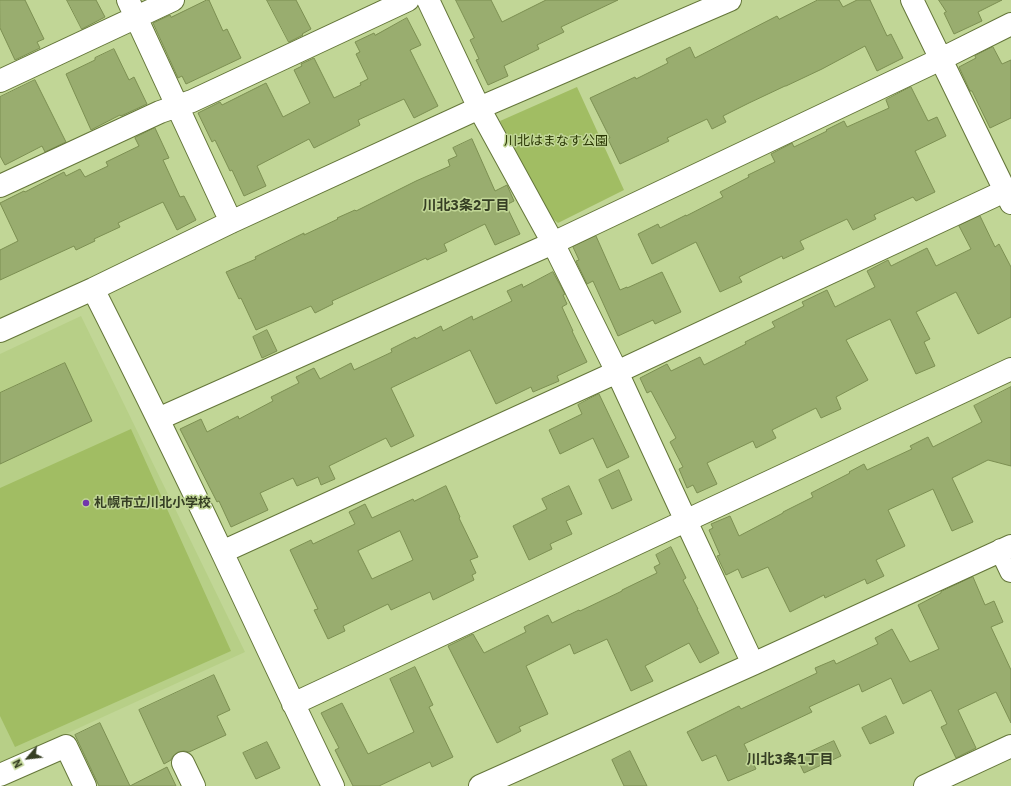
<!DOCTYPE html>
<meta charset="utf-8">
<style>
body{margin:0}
#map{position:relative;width:1011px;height:786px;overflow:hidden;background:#c1d696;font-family:"IBM Plex Sans",sans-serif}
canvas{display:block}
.north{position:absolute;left:8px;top:738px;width:40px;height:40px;-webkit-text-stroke:3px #c1d696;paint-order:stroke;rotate:242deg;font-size:11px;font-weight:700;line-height:16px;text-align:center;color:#363f24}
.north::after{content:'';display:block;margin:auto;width:14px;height:18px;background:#363f24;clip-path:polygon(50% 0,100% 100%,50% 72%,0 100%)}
</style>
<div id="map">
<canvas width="1011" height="786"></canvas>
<div class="north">N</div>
</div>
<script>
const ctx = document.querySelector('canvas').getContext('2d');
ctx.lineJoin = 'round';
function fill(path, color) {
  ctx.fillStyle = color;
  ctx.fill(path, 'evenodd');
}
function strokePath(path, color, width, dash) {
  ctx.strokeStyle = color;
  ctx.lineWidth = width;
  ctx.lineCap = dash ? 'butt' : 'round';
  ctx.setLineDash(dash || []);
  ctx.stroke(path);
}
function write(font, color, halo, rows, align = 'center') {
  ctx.font = font + ' "IBM Plex Sans","Noto Sans JP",sans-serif';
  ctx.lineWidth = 3;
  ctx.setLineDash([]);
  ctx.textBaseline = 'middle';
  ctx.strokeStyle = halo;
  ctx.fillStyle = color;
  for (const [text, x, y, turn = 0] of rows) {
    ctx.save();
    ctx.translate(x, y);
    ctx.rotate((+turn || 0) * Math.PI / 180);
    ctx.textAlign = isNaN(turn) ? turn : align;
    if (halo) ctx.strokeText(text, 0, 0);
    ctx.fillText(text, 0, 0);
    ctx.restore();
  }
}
fill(new Path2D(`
 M81 316 245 652 0 764V354Z`), '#b7cf87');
fill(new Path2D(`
 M577 87 624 190 558 223 545 212 500 121Z
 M131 429 231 651 15 747 0 716V488Z`), '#a1bd63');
const building = new Path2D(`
 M0 0H25L44 39 37 42 40 48 15 60 0 28Z
 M67 0H96L105 17 82 29Z
 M207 0H209L223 31 227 29 241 58 186 84 182 76 178 78 153 23 170 15 171 17Z
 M267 0H296L311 29 302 34 303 35 289 42Z
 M456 0H491L502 22 546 0H618L561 27 564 32 537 45 539 49 504 66 508 76 488 85 476 60 479 59 470 40 474 38Z
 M818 0H839L843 7 857 0H870L887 36 891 34 903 58 877 71 865 46 822 69 786 86H785L749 103 723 116 726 122 712 129 707 119 667 138 669 141 620 164 608 139 610 138 590 98 635 77 636 79 668 63 666 59 690 47 695 58 777 16 779 19Z
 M939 0H1002L978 12 982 21 954 34 944 13 946 12Z
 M407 18 421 45 410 50 438 106 414 118 404 99 358 120 360 125 314 148 309 139 257 166 266 186 244 196 232 170 230 171 215 140 212 142 198 113 220 102 222 105 266 83 283 117 310 103 294 70 302 66 301 64 314 58 334 98 361 85 360 83 368 79 356 54 360 52 355 42 374 33 375 35Z
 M993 47 1002 64 1011 60V118L990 128 972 91H970L959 67 976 58 975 56Z
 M114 49 129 80 134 77 147 104 121 116 120 115 91 130 66 74 95 60V58Z
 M35 80 66 142 45 152 42 146 5 165 0 156V97Z
 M911 87 928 121 937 117 946 136 915 151 935 192 916 201 913 197 874 215 876 219 853 230 847 219 800 241 804 249 783 259 782 256 739 277 742 282 720 292 696 242 652 264 638 234 658 224 660 228 686 215V216L723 197 720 192 749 177 748 175 775 162 771 154 792 143 794 147 827 131 826 130 844 121 847 127 889 108 886 100Z
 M155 128 169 158 163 160 180 197 184 196 196 220 177 230 163 202 118 223 120 227 94 239 95 241 76 250 74 246 0 280V250L18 241 0 203 24 191 25 192 64 172 66 176 80 169 85 177 108 166 106 162 139 146 135 138Z
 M472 139 495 191 507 185 514 201 506 205 520 234 495 245 485 224 444 244 447 251 427 260 426 258 332 301 333 304 315 313 311 306 256 330 241 298 239 299 226 272 256 259 255 257 304 233V235L338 219 337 218 355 210 356 211 416 181 450 166 448 160 457 156 453 148Z
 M980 216 995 247 999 244 1011 267V317L978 334 956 292 916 312 930 339 924 342 935 366 916 374 890 319 846 340 868 380 836 397 841 409 821 418 816 408 772 430 776 438 756 448 753 441 707 463 717 484 697 493 693 485 687 488 679 469 683 467 670 442 676 438 651 391 647 393 640 378 667 364 671 371 700 357 704 365 746 344 745 342 775 327 772 322 804 306 802 302 827 290 835 307 875 287 867 271 888 260 891 266 927 248 936 266 971 249 959 226Z
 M596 236 620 290 627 287V288L662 272 681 312 655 324 653 320 618 336 593 281 587 284 576 261 579 260 573 247Z
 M553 272 565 294 563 295 567 304 562 307 573 331H572L587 362 557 376 559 381 533 392 531 387 496 404 470 350 391 388 414 436 391 447 386 438 329 466 335 479 321 485 318 477 297 486 293 478 260 493 268 510 231 527 219 501 217 502 180 429 201 419 207 432 238 416 239 419 273 401 271 397 299 383 296 377 314 368 320 379 351 363 354 370 392 352 391 349 415 337 416 339 441 326 443 331 472 316 473 320 512 301 507 291 522 284 523 287Z
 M267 330 277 351 262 358 253 337Z
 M65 363 92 421 0 464V393Z
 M1011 387V466L988 460 952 478 973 522 952 531 933 489 888 510 905 546 876 560 884 576 867 584 865 579 825 598 824 595 790 612 768 567 742 578 738 569 726 575 717 556 720 555 709 530 713 528 711 524 730 516 739 536 783 513V512L813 497 811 493 850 473 849 472 864 464 867 470 912 449 910 446 928 437 933 447 982 422 974 406Z
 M599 394 629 457 607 468 593 438 560 454 549 430 582 414 578 405Z
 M619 470 632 500 612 509 599 480Z
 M446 486 460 517 459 518 478 557 470 560 476 573 472 575 474 580 433 600 430 592 391 610 388 604 343 626 345 631 328 639 314 610 318 609 290 550 311 540 313 544 355 524 349 512 365 504 372 518 413 499 414 501ZM400 531 413 560 372 579 358 551Z
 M569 486 582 514 566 521 572 534 550 544 552 549 529 560 513 526 547 509 542 499Z
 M671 547 686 578 683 580 698 609H697L719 653 700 663 689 643 645 666 653 681 631 691 607 639 574 654 570 644 526 666 548 714 519 727 521 731 497 743 448 646 473 634 484 653 526 632 524 627 548 615 552 623 579 610 580 611 622 591V590L657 573 654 567 660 564 656 555Z
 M973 577 985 605 994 601 1003 622 991 627 1011 670V723L996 692 958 710 976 748 956 758 941 727 947 724 931 690 903 704 891 678 862 692 859 684 809 707 812 712 744 744 756 769 728 781 716 755 702 761 687 732 739 706 741 709 817 673 815 668 834 660 836 664 878 644 875 638 892 629 910 662 939 649 918 605 941 593V592Z
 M415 667 433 705 429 707 453 757 432 767 430 762 379 786H353L335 750 339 748 321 713 342 703 368 754 414 732 390 679Z
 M214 675 230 710 217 716 226 735 189 752 184 751 178 752 173 756 171 760 164 764 139 710Z
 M886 716 894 733 870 744 862 728Z
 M100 723 130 786 167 767 176 786H99L75 735Z
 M834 741 841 756 804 773 797 758Z
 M267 742 280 768 256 779 243 753Z
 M630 751 647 786H624L612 760Z`);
fill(building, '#99ad6f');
strokePath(building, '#7c8f52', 1);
const minor = new Path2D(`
 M128 0 231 222
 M428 0 479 108 553 243 617 372 686 521 753 664
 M912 0 1011 203
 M0 81 173 0
 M0 186 160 112 192 101 408 0
 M93 289C137 376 180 463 222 552 259 630 295 708 333 786
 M0 331 93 289 231 222 479 108 730 0
 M158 419 553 243 941 59 1011 24
 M1001 550 1011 571
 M222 552 617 372 1005 191
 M293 704 1011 369
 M183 763 194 786
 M0 775 66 746 85 786
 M480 786 753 664 1011 546
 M925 786 1011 746`);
strokePath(minor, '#647639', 24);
strokePath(minor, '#fff', 22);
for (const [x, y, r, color] of [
 [86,503,4,"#7236ac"]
]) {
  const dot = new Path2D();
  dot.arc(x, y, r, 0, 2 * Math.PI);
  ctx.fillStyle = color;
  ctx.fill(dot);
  strokePath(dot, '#c1d696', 1.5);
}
write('13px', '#2a3703', '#c1d696', [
 ["川北はまなす公園",556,141]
]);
write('bold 13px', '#363f24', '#c1d696', [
 ["札幌市立川北小学校",94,503]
], 'left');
write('bold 14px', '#363f24', '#c1d696', [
 ["川北3条2丁目",466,206],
 ["川北3条1丁目",790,760]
]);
</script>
